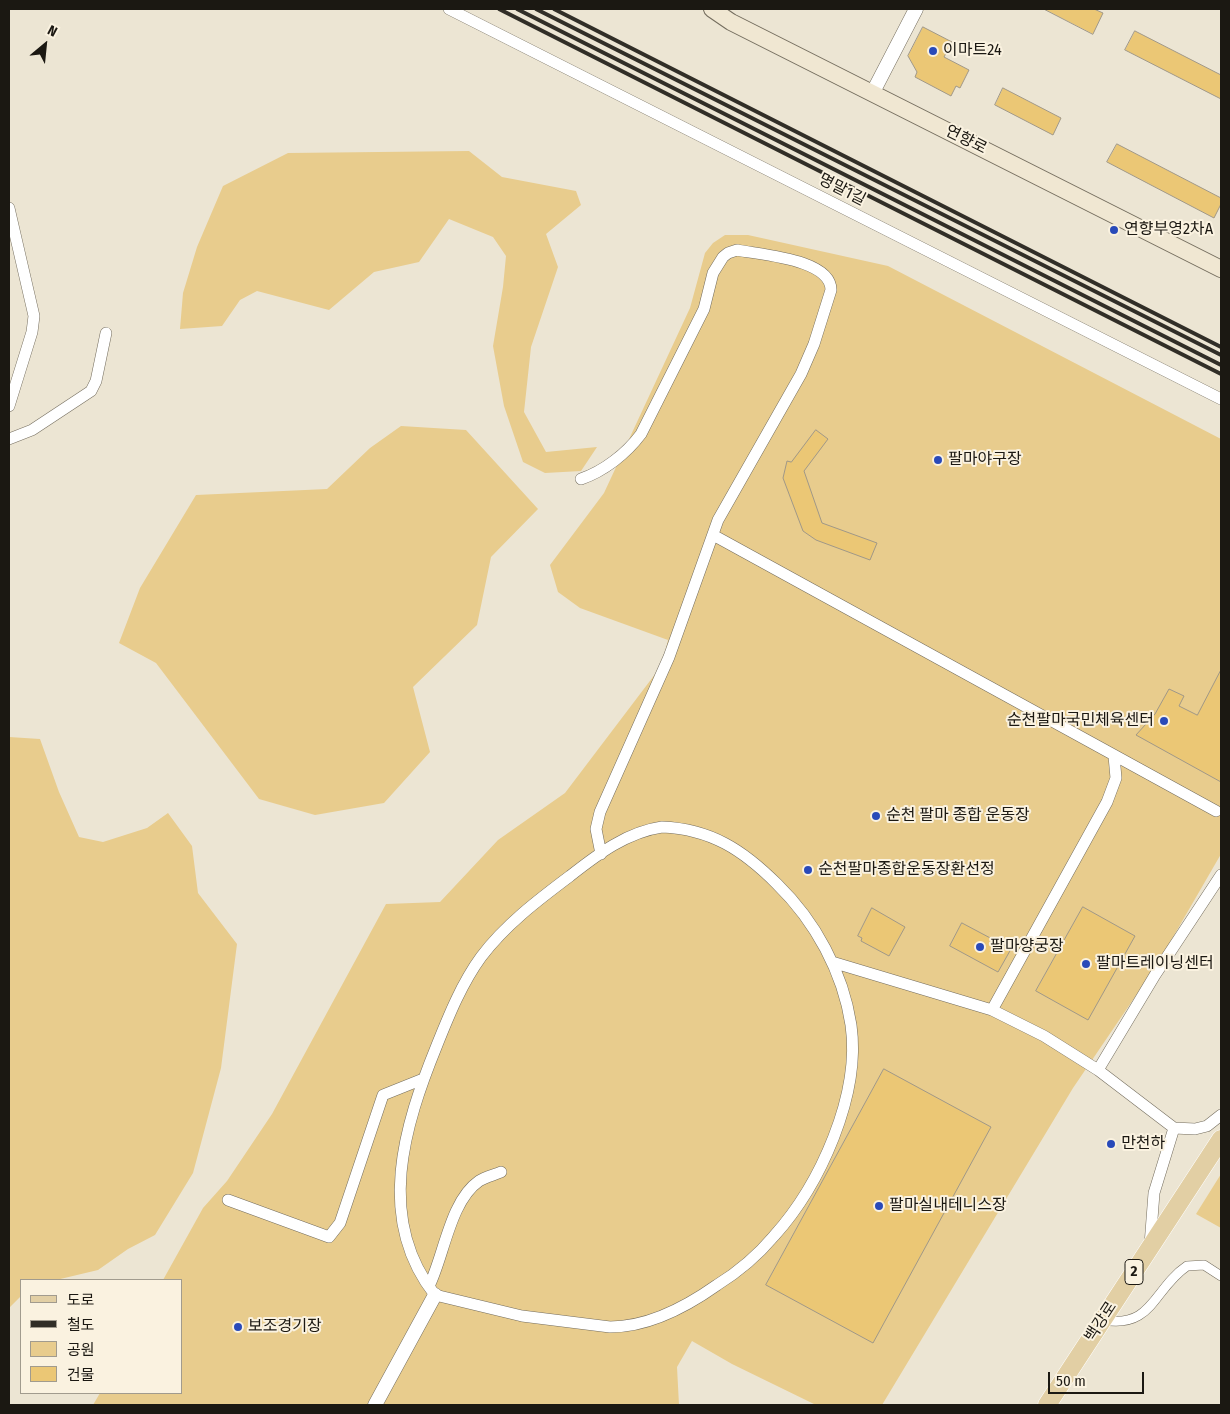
<!DOCTYPE html>
<meta charset="utf-8">
<style>
body{margin:0}
#map{position:relative;width:1230px;height:1414px;overflow:hidden;background:#ece5d3;font-family:"Fira Sans Condensed","Noto Sans KR",sans-serif}
canvas{display:block}
.frame{position:absolute;inset:0;border:10px solid #1b1812;pointer-events:none}
.legend{position:absolute;left:20px;top:1279px;width:162px;height:115px;box-sizing:border-box;background:#faf2e0;border:1px solid #a19b8e;margin:0;padding:6px 9px;list-style:none;font-size:15px;color:#1b1812}
.legend li{display:flex;align-items:center;gap:10px;height:25px}
.legend b{width:25px;border:1px solid #a19b8e}
.north{position:absolute;left:20px;top:20px;width:50px;height:50px;-webkit-text-stroke:4px #faf2e0;paint-order:stroke;rotate:28deg;font-size:14px;font-weight:700;line-height:20px;text-align:center;color:#1b1812}
.north::after{content:'';display:block;margin:auto;width:18px;height:22px;background:#1b1812;clip-path:polygon(50% 0,100% 100%,50% 72%,0 100%)}
.scale{position:absolute;left:1048px;top:1372px;width:96px;height:22px;box-sizing:border-box;border:2px solid #1b1812;border-top:0;padding-left:6px;font-size:15px;line-height:18px;white-space:nowrap;color:#1b1812;-webkit-text-stroke:4px #faf2e0;paint-order:stroke}
</style>
<div id="map">
<canvas width="1230" height="1414"></canvas>
<div class="frame"></div>
<ul class="legend">
<li><b style="height:6px;background:#e2cfa4"></b>도로</li>
<li><b style="height:6px;background:#312e27"></b>철도</li>
<li><b style="height:14px;background:#e8cc8d"></b>공원</li>
<li><b style="height:14px;background:#ebc775"></b>건물</li>
</ul>
<div class="north">N</div>
<div class="scale">50 m</div>
</div>
<script>
const ctx = document.querySelector('canvas').getContext('2d');
ctx.lineJoin = 'round';
function fill(path, color) {
  ctx.fillStyle = color;
  ctx.fill(path, 'evenodd');
}
function strokePath(path, color, width, dash) {
  ctx.strokeStyle = color;
  ctx.lineWidth = width;
  ctx.lineCap = dash ? 'butt' : 'round';
  ctx.setLineDash(dash || []);
  ctx.stroke(path);
}
function write(font, color, halo, rows, align = 'center') {
  ctx.font = font + ' "Fira Sans Condensed","Noto Sans KR",sans-serif';
  ctx.lineWidth = 4;
  ctx.setLineDash([]);
  ctx.textBaseline = 'middle';
  ctx.strokeStyle = halo;
  ctx.fillStyle = color;
  for (const [text, x, y, turn = 0] of rows) {
    ctx.save();
    ctx.translate(x, y);
    ctx.rotate((+turn || 0) * Math.PI / 180);
    ctx.textAlign = isNaN(turn) ? turn : align;
    if (halo) ctx.strokeText(text, 0, 0);
    ctx.fillText(text, 0, 0);
    ctx.restore();
  }
}
fill(new Path2D(`
 M469 151 502 177 576 191 581 205 546 234 558 267 531 347 524 412 546 452 597 447 581 471 545 473 523 462 504 406 493 346 503 287 506 256 493 237 449 219 419 262 374 272 329 310 257 291 240 300 222 326 180 329 183 293 197 247 223 186 288 153Z
 M725 235H748L888 266 1221 439V854L1158 963 1073 1088 882 1405H816L732 1364 692 1341 677 1367 679 1405H93L100 1393H181V1280H163L203 1208 227 1181 272 1114 386 904 440 902 498 840 565 793 662 665 668 640 580 608 558 592 550 565 604 493 690 308 705 253 713 243Z
 M401 426 466 430 538 509 491 557 477 625 413 687 430 752 384 803 315 815 259 799 156 663 119 643 140 588 196 495 327 489 370 448Z
 M9 737 40 739 59 792 79 837 103 842 147 828 168 813 192 846 198 893 237 944 221 1068 193 1173 155 1235 128 1249 98 1270 56 1280H21V1296L9 1308Z
 M1221 1174V1228L1196 1214Z`), '#e8cc8d');
const building = new Path2D(`
 M1044 9H1094L1103 13 1093 34Z
 M923 27 952 42 944 57 969 70 960 88 956 86 951 96 915 77 917 72 908 56Z
 M1135 31 1221 75V99L1125 50Z
 M1003 88 1061 118 1053 135 995 105Z
 M1117 144 1221 198V204L1214 218 1107 162Z
 M816 430 828 439 804 471 822 523 877 543 870 560 816 540 803 531 783 478 787 461 791 462Z
 M1221 670V782L1136 735 1155 714 1169 689 1184 696 1179 706 1197 715Z
 M1083 907 1135 936 1088 1020 1036 991Z
 M872 908 905 927 889 956 861 941 862 938 858 936Z
 M962 923 1011 949 998 972 950 946Z
 M884 1069 991 1127 873 1343 766 1285Z`);
fill(building, '#ebc775');
strokePath(building, '#a09888', 1);
const pedestrian = new Path2D(`
 M1103 1320C1153 1329 1153 1289 1187 1266L1204 1265 1221 1276`);
const minor = new Path2D(`
 M449 9 1221 399
 M9 208 34 316 32 332 9 406
 M9 439 32 430 91 391 96 381 106 333
 M581 479C604 471 626 454 641 434L704 309 713 273 723 257 728 253 737 250C761 255 831 259 831 290L814 344 801 374 718 520 669 657 600 812 596 829 601 854
 M713 535 1216 811
 M662 827C711 829 743 850 777 884 815 921 843 972 851 1025 861 1095 820 1185 774 1236 758 1255 738 1272 717 1285 686 1307 649 1327 610 1327L522 1316 435 1295C375 1219 404 1126 437 1045 449 1015 462 983 481 957 505 925 538 900 570 876 598 854 627 832 662 827Z
 M1221 875 1155 975 1098 1070 1174 1128 1195 1129 1207 1126 1221 1115
 M832 962 992 1010 1107 802 1116 778 1114 756
 M992 1010 1044 1036 1098 1070
 M228 1200 329 1237 340 1223 383 1095 423 1079
 M1150 1245 1154 1193 1174 1128
 M429 1286C444 1256 450 1201 479 1181 485 1177 494 1175 501 1172`);
const tertiary = new Path2D(`
 M873 92 916 9
 M375 1405 435 1295`);
const secondary = new Path2D(`
 M712 9 731 22 1221 269`);
const primary = new Path2D(`
 M1047 1405 1221 1139`);
strokePath(pedestrian, '#746d5e', 10);
strokePath(minor, '#746d5e', 12);
strokePath(tertiary, '#746d5e', 15);
strokePath(secondary, '#746d5e', 18);
strokePath(primary, '#fff', 19);
strokePath(pedestrian, '#fff', 9);
strokePath(minor, '#fff', 11);
strokePath(tertiary, '#fff', 14);
strokePath(secondary, '#f0e7d2', 16);
strokePath(primary, '#e2cfa4', 18);
strokePath(new Path2D(`
 M499 9 1221 374
 M517 9 1221 365
 M536 9 1221 355
 M554 9 1221 347`), '#312e27', 4);
for (const [x, y, r, color] of [
 [933,51,5,"#294ab9"],
 [1114,230,5,"#294ab9"],
 [938,460,5,"#294ab9"],
 [1164,721,5,"#294ab9"],
 [876,816,5,"#294ab9"],
 [808,870,5,"#294ab9"],
 [980,947,5,"#294ab9"],
 [1086,964,5,"#294ab9"],
 [1111,1144,5,"#294ab9"],
 [879,1206,5,"#294ab9"],
 [238,1327,5,"#294ab9"]
]) {
  const dot = new Path2D();
  dot.arc(x, y, r, 0, 2 * Math.PI);
  ctx.fillStyle = color;
  ctx.fill(dot);
  strokePath(dot, '#faf2e0', 2);
}
for (const [x, y, w] of [
 [1134,1272,18]
]) {
  const box = new Path2D();
  box.roundRect(x - w / 2, y - 12.5, w, 25, 4);
  ctx.fillStyle = '#faf2e0';
  ctx.fill(box);
  strokePath(box, '#1b1812', 1);
}
write('bold 15px', '#1b1812', null, [
 ["2",1134,1272]
]);
write('16px', '#1b1812', '#faf2e0', [
 ["이마트24",943,51],
 ["연향부영2차A",1124,230],
 ["팔마야구장",948,460],
 ["순천팔마국민체육센터",1154,721,"right"],
 ["순천 팔마 종합 운동장",886,816],
 ["순천팔마종합운동장환선정",818,870],
 ["팔마양궁장",990,947],
 ["팔마트레이닝센터",1096,964],
 ["만천하",1121,1144],
 ["팔마실내테니스장",889,1206],
 ["보조경기장",248,1327]
], 'left');
write('16px', '#1b1812', '#faf2e0', [
 ["연향로",966,140,27],
 ["명말1길",842,190,27],
 ["백강로",1101,1322,-57]
]);
</script>
